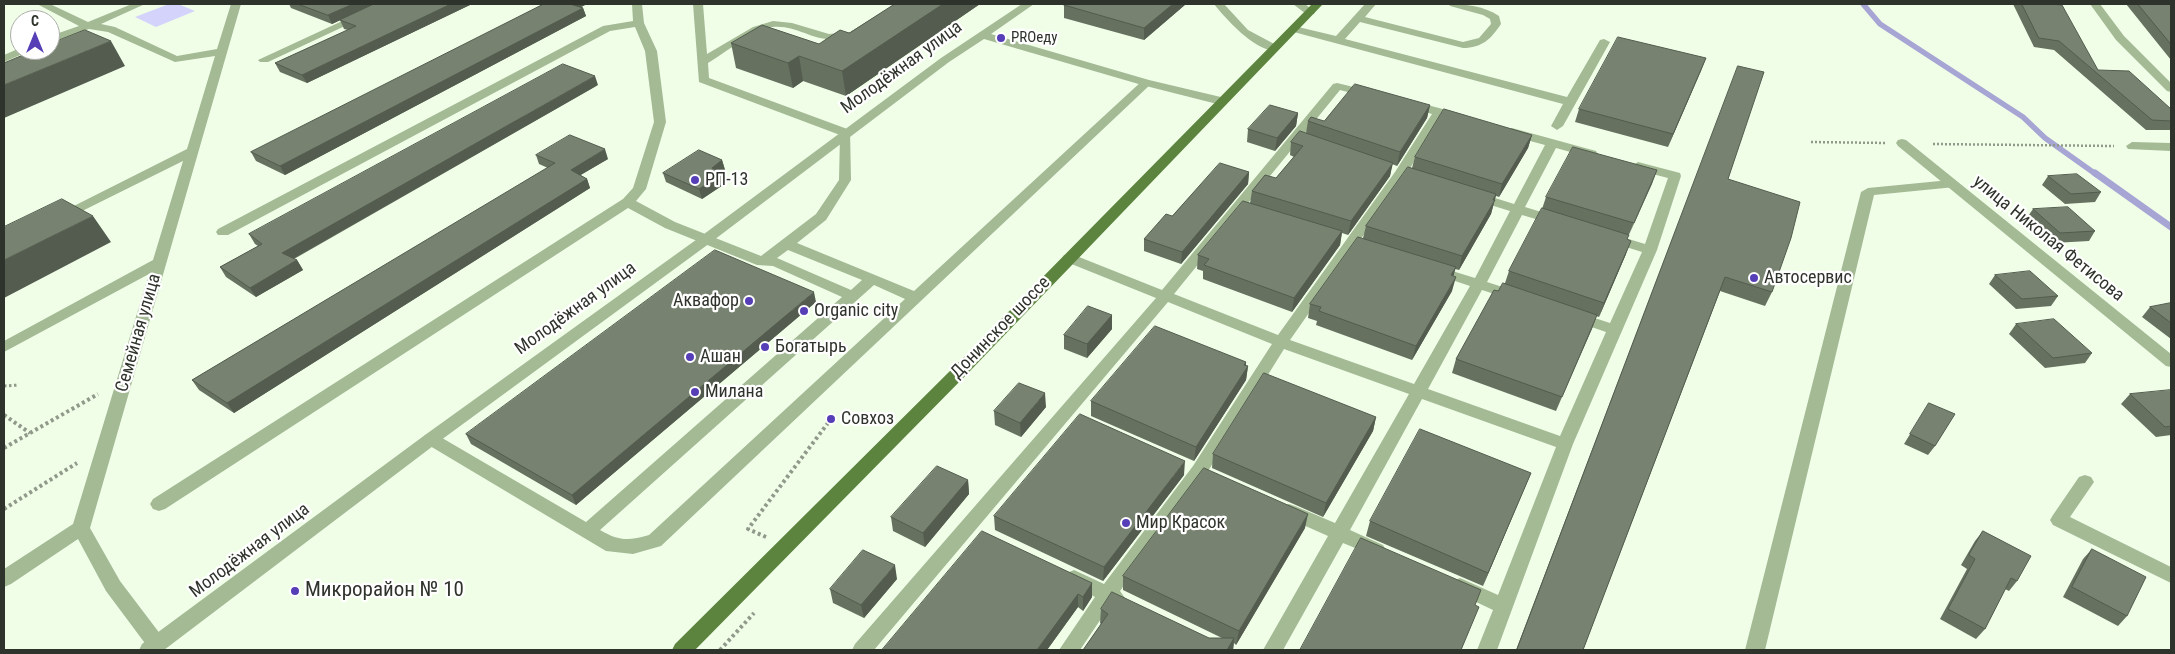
<!DOCTYPE html>
<meta charset="utf-8">
<style>
body{margin:0}
#map{position:relative;width:2175px;height:654px;overflow:hidden;background:#f0fee8;font-family:"Roboto Condensed",sans-serif}
canvas{display:block}
.frame{position:absolute;inset:0;border:5px solid #2e332b;pointer-events:none}
.north{position:absolute;left:10px;top:10px;width:50px;height:50px;box-sizing:border-box;background:#fff;border:1px solid #abadaa;border-radius:50%;rotate:0deg;font-size:14px;font-weight:700;line-height:20px;text-align:center;color:#2e332b}
.north::after{content:'';display:block;margin:auto;width:18px;height:22px;background:#553eb6;clip-path:polygon(50% 0,100% 100%,50% 72%,0 100%)}
</style>
<div id="map">
<canvas width="2175" height="654"></canvas>
<div class="frame"></div>
<div class="north">С</div>
</div>
<script>
const ctx = document.querySelector('canvas').getContext('2d');
ctx.lineJoin = 'round';
function fill(path, color) {
  ctx.fillStyle = color;
  ctx.fill(path, 'evenodd');
}
function strokePath(path, color, width, dash) {
  ctx.strokeStyle = color;
  ctx.lineWidth = width;
  ctx.lineCap = dash ? 'butt' : 'round';
  ctx.setLineDash(dash || []);
  ctx.stroke(path);
}
function write(font, color, halo, rows, align = 'center') {
  ctx.font = font + ' "Roboto Condensed",sans-serif';
  ctx.lineWidth = 4.5;
  ctx.setLineDash([]);
  ctx.textBaseline = 'middle';
  ctx.strokeStyle = halo;
  ctx.fillStyle = color;
  for (const [text, x, y, turn = 0] of rows) {
    ctx.save();
    ctx.translate(x, y);
    ctx.rotate((+turn || 0) * Math.PI / 180);
    ctx.textAlign = isNaN(turn) ? turn : align;
    if (halo) ctx.strokeText(text, 0, 0);
    ctx.fillText(text, 0, 0);
    ctx.restore();
  }
}
fill(new Path2D(`
 M169 4H178L195 11 156 27 135 17Z`), '#d4d3fb');
strokePath(new Path2D(`
 M1863 4 1880 24 2023 117 2045 138 2097 175`), '#a6a5d4', 5.5);
strokePath(new Path2D(`
 M2095 173 2171 227`), '#a6a5d4', 7);
strokePath(new Path2D(`
 M1811 142 1887 143
 M1933 144 2114 146`), '#90998a', 2.5, [2, 2]);
strokePath(new Path2D(`
 M4 386 19 385`), '#90998a', 3, [2.5, 2.5]);
strokePath(new Path2D(`
 M4 415 30 433
 M4 448 98 394
 M4 509 77 463
 M766 537 748 529 831 419
 M720 650 754 613`), '#90998a', 4, [3, 3]);
fill(new Path2D(`
 M37 4H50L88 22 132 4H145L101 24 115 27 177 56 217 49 231 4H241L90 528 120 581 164 639 167 645 164 650H150L106 591 78 539 11 584 4 587V569L73 524 149 274 4 352V341L153 260 183 161 64 220 59 221 52 217 187 149 215 56 175 62 108 32 89 29 50 43V36L79 26Z
 M379 4H392L268 62H260L258 60Z
 M632 4H642L644 23 657 51 666 122 646 189 636 201 675 222 761 256 816 214 839 180 840 135 699 82 693 4H703L707 54 753 27 773 21 792 23 829 34 852 32V36C816 48 802 24 772 27 753 30 725 53 708 63L709 78 850 130 851 180 826 220 797 243 914 291 1142 81H1150L1152 83 661 546 633 554 606 551 425 443 423 439 425 435 431 433 437 435 586 522 842 297 773 266 757 265 665 228 628 208 165 509 159 511 153 509 150 504 153 499 623 199 633 188 654 122 645 51 635 27 610 31 228 235H218L216 232 218 229 603 26 633 21ZM788 250 862 280 851 290 777 258ZM874 285 905 299 649 535C628 541 619 541 600 530Z
 M1214 4H1224L1248 30 1278 46V50C1258 55 1225 18 1214 4Z
 M1293 4H1305L1315 12 1314 14H1306Z
 M1365 4H1376L1365 17 1463 42 1479 38 1491 24 1490 19 1483 15 1450 6 1449 4C1466 4 1484 6 1499 16L1501 24C1491 39 1482 48 1463 48L1360 22 1345 39 1567 97 1600 40 1604 39 1610 42 1563 126 1557 130 1551 126 1563 104 1290 31 1289 29 1294 26 1336 36Z
 M20 48 32 50 4 62V55Z
 M1337 83 1374 92 1376 94 1370 98 1340 90 1174 294 1278 335 1395 172 1432 114 1405 107V101L1409 100 1465 115 1467 118 1461 122 1442 117 1407 173 1290 340 1414 384 1470 286 1431 273 1429 270 1436 266 1475 278 1510 211 1471 199 1469 196 1476 192 1514 204 1545 145 1508 135 1506 132 1508 129 1512 128 1596 151 1598 154 1596 157 1592 158 1556 148 1525 207 1561 218 1563 221 1556 225 1522 215 1487 282 1521 293 1523 296 1516 301 1482 290 1428 389 1560 436 1606 332 1571 320 1569 317 1576 312 1610 323 1642 252 1607 241 1605 238 1612 234 1645 244 1668 178 1633 169 1632 166 1638 162 1680 173 1681 176 1657 250 1573 444 1497 650H1477L1493 610 1453 591 1451 586 1453 581 1460 578 1498 595 1556 447 1422 399 1350 530 1383 545 1386 550 1383 555 1377 557 1343 543 1283 650H1263L1328 536 1283 516 1280 511 1283 506 1289 504 1295 506 1335 523 1409 394 1284 349 1205 476 1120 591 1125 598 1123 604 1116 606 1111 604 1080 650H1059L1095 597 1067 583 1065 578 1067 573 1074 570 1104 584 1193 466 1272 344 1168 302 874 650H852L855 644 1156 298 1064 261 1062 258 1064 255H1074L1162 290 1333 84Z
 M1950 180 1955 181 1956 184 1955 187 1874 195 1765 650H1745L1861 192 1868 188Z
 M2085 475 2091 477 2094 482 2070 517 2171 567V583L2053 525 2050 520 2053 515 2079 477Z`), '#a3ba95');
fill(new Path2D(`
 M1022 4H1034L991 34 1149 80 1225 98 1227 101 1221 105 1142 85 984 39 949 62 710 243 437 443 164 650H139L142 644 425 435 700 237 941 58Z
 M2090 4H2100L2124 36 2171 83V92L2167 91 2116 40Z
 M1902 139 1906 140 2171 354V367L2166 366 1898 146 1896 143 1898 140Z
 M2132 142 2171 143V151L2128 149 2126 146Z`), '#a3ba95');
fill(new Path2D(`
 M1312 4H1323L970 371 695 650H672L675 644 958 363Z`), '#5c843e');
fill(new Path2D(`
 M289 4H472L307 83 280 72 275 63 348 30 344 29 340 20 332 24 291 8Z
 M544 4H587L581 7 583 8 586 16 285 175 256 161 251 152Z
 M895 4H980L846 96 803 81 793 88 736 68 731 43 819 44 849 33Z
 M1186 4 1144 40 1064 18V5Z
 M2013 4H2051L2098 70 2171 109V130H2146L2054 50 2034 47Z
 M2126 4H2171V60Z
 M1706 58 1668 147 1575 122 1579 109Z
 M1738 66 1728 179 1772 292 1765 306 1720 291 1583 650H1516Z
 M598 85 294 259 297 260 303 270 256 297 226 277 220 267 258 246 255 244 249 234Z
 M1430 105 1427 118 1397 166 1392 164 1390 176 1348 235 1342 233 1340 245 1292 312 1203 279V271L1197 269 1198 255 1250 203 1252 191 1276 178 1294 157 1290 155 1291 142 1306 133 1308 121H1324Z
 M1298 113 1296 126 1275 151 1247 142 1248 129Z
 M1532 135 1528 148 1499 197 1496 196 1491 214 1459 270 1455 269 1453 276 1452 291 1412 360 1316 325 1317 321 1308 318 1310 304 1363 238 1366 226 1412 168 1415 157Z
 M536 155 608 159 580 175 587 179 590 188 234 413 199 390 192 380 548 168 539 164Z
 M722 160 725 170 721 172 726 183 702 199 666 182 663 173Z
 M1657 170 1627 239 1626 254 1599 317 1596 316 1556 411 1452 373 1456 359 1498 291 1505 283 1509 271 1542 209 1546 197Z
 M1249 172 1248 184 1181 264 1144 251V239L1172 216Z
 M2048 176 2101 192 2095 202 2065 204 2042 185Z
 M2033 209 2095 231 2089 241 2053 243 2026 219Z
 M1995 275 2058 296 2051 306 2016 309 1989 284Z
 M816 302 576 505 471 444 466 434Z
 M2171 303V339L2142 317 2150 307Z
 M1112 315V329L1087 358 1064 349V335Z
 M2016 324 2092 353 2085 363 2045 368 2009 334Z
 M1246 362V366H1248L1246 380 1194 461 1091 416V401Z
 M2171 391V435L2156 437 2121 404 2130 394Z
 M1929 403 1935 446 1928 455 1904 444Z
 M1046 407 1021 437 995 425 994 411Z
 M1376 417 1373 431 1323 517 1212 468 1213 454Z
 M1531 473 1483 586 1366 536 1370 521Z
 M1184 475 1103 581 995 530 994 516Z
 M968 480 969 494 925 547 893 531 891 517Z
 M1305 528 1236 645 1234 643 1233 650H1083L1101 624 1100 623 1101 609 1209 638H1222L1123 590V576Z
 M1983 531 2017 581 2009 591 2005 589 1985 629 1976 639 1940 619 1967 569 1961 565 1975 541Z
 M2092 549 2127 616 2118 626 2063 597 2083 559Z
 M897 579 864 618 833 603 830 589Z
 M1092 583V597L1083 611 1078 607 1047 650H882Z`), '#667160');
fill(new Path2D(`
 M353 4H375L332 24 328 15Z
 M451 4H472L307 83 302 75Z
 M569 4H587L571 12Z
 M943 4H980L846 96 842 71Z
 M1173 4H1186L1144 40V28Z
 M583 8 586 16 285 175 280 166Z
 M111 41 125 66 4 118V85Z
 M799 56 803 81 793 88 788 63Z
 M1706 58 1701 71 1668 147 1673 134Z
 M595 76 598 85 287 262 282 253Z
 M1430 105 1427 118 1397 166 1400 152Z
 M1298 113 1296 126 1275 151 1277 138Z
 M1532 135 1528 148 1499 197 1502 184Z
 M605 149 608 159 574 179 571 170Z
 M722 160 725 170 714 177 712 168Z
 M1393 163 1390 176 1348 235 1351 221Z
 M1657 170 1652 184 1628 237 1634 223Z
 M1249 172 1248 184 1181 264 1182 252Z
 M724 173 726 183 702 199 699 189Z
 M587 179 590 188 234 413 227 403Z
 M1496 194 1491 214 1459 270 1462 256Z
 M93 216 111 242 4 298V260Z
 M1342 231 1340 245 1292 312 1294 298Z
 M1631 241 1626 254 1599 317 1604 303Z
 M297 260 303 270 256 297 250 288Z
 M1456 267 1452 281 1451 275Z
 M1456 277 1452 291 1412 360 1416 346Z
 M814 292 816 302 576 505 572 495Z
 M1112 315V329L1087 358V344Z
 M1597 315 1592 329 1556 411 1562 397Z
 M1246 362 1245 371 1248 366 1246 380 1194 461 1196 447Z
 M1045 393 1046 407 1021 437 1020 423Z
 M1376 417 1373 431 1323 517 1326 503Z
 M1185 461 1184 475 1103 581 1104 567Z
 M1531 473 1525 487 1483 586 1488 573Z
 M968 480 969 494 925 547 923 533Z
 M1308 514 1305 528 1236 645 1239 631Z
 M895 565 897 579 864 618 861 605Z
 M1092 583V597L1083 611V597Z
 M1078 594V607L1047 650H1037Z
 M1234 638 1233 650H1227Z`), '#535c4e');
const building = new Path2D(`
 M298 4H353L328 15Z
 M374 4H451L302 75 275 63 356 26 340 20Z
 M544 4H570L583 8 280 166 251 152Z
 M895 4H943L842 71 799 56 788 63 731 43 762 25 819 44 840 30 849 33Z
 M1066 4H1173L1144 28 1064 5Z
 M2022 4H2051L2062 5 2098 70 2129 71 2171 109V121L2152 120 2059 41 2039 38Z
 M2138 4H2171V44Z
 M85 30 111 41 4 85V63L35 50H50V44Z
 M1618 37 1706 58 1673 134 1579 109Z
 M563 64 595 76 282 253 297 260 250 288 220 267 262 244 249 234Z
 M1738 66 1764 72 1728 179 1800 202 1791 238 1772 292 1725 277 1583 650H1517Z
 M1355 84 1430 105 1400 152 1308 121 1311 117 1324 121Z
 M1270 105 1298 113 1277 138 1248 129Z
 M1444 109 1532 135 1502 184 1415 157Z
 M1300 131 1393 163 1351 221 1252 191 1265 175 1276 178 1303 146 1291 142Z
 M570 135 605 149 571 170 587 179 227 403 192 380 555 163 536 155Z
 M1573 147 1657 170 1634 223 1546 197Z
 M699 150 722 160 712 168 724 173 699 189 663 173Z
 M1220 163 1249 172 1182 252 1144 239 1166 214 1172 216Z
 M1408 167 1496 194 1493 200H1495L1462 256 1366 226Z
 M2077 174 2101 192 2071 194 2048 176Z
 M62 199 93 216 4 260V227Z
 M1243 201 1342 231 1294 298 1204 265 1209 259 1198 255Z
 M2068 207 2095 231 2060 233 2033 209Z
 M1542 208 1629 235 1627 239 1631 241 1604 303 1509 271Z
 M1358 237 1456 267 1451 275 1456 277 1416 346 1319 311 1321 307 1310 304Z
 M715 250 814 292 572 495 466 434Z
 M2030 271 2058 296 2022 299 1995 275Z
 M1503 283 1597 315 1562 397 1456 359 1494 290 1498 291Z
 M2171 303V323L2150 307Z
 M1088 306 1112 315 1087 344 1064 335Z
 M2054 319 2092 353 2053 358 2016 324Z
 M1155 326 1246 362 1244 365 1248 366 1196 447 1091 401Z
 M1264 373 1376 417 1326 503 1213 454Z
 M1019 383 1045 393 1020 423 994 411Z
 M2171 390V426L2165 427 2130 394Z
 M1929 403 1955 414 1935 446 1910 434Z
 M1080 414 1185 461 1104 567 994 516Z
 M1420 429 1531 473 1488 573 1370 521Z
 M937 466 968 480 923 533 891 517Z
 M1204 468 1308 514 1239 631 1123 576Z
 M982 531 1092 583 1083 597 1078 594 1037 650H882Z
 M1983 531 2031 556 2017 581 2011 578 1985 629 1948 609 1975 559 1969 555Z
 M1361 538 1481 590 1475 605 1479 607 1461 650H1300Z
 M2092 549 2146 577 2127 616 2072 587Z
 M863 550 895 565 861 605 830 589Z
 M1112 592 1209 638H1234L1227 650H1083L1108 614 1101 609Z`);
fill(building, '#778370');
strokePath(building, '#535c4e', 1);
for (const [x, y, r, color] of [
 [1001,38,5,"#553eb6"],
 [695,180,5,"#553eb6"],
 [1754,278,5,"#553eb6"],
 [749,301,5,"#553eb6"],
 [804,311,5,"#553eb6"],
 [765,347,5,"#553eb6"],
 [690,357,5,"#553eb6"],
 [695,392,5,"#553eb6"],
 [831,419,5,"#553eb6"],
 [1126,523,5,"#553eb6"],
 [295,591,5,"#553eb6"]
]) {
  const dot = new Path2D();
  dot.arc(x, y, r, 0, 2 * Math.PI);
  ctx.fillStyle = color;
  ctx.fill(dot);
  strokePath(dot, '#fff', 2);
}
write('15px', '#2e332b', '#fff', [
 ["PROеду",1011,38]
], 'left');
write('18px', '#2e332b', '#fff', [
 ["Молодёжная улица",902,68,-36],
 ["улица Николая Фетисова",2048,239,39],
 ["Молодёжная улица",576,309,-36],
 ["Донинское шоссе",1001,328,-46],
 ["Семейная улица",139,333,-74],
 ["Молодёжная улица",250,551,-37]
]);
write('18px', '#2e332b', '#fff', [
 ["РП-13",705,180],
 ["Автосервис",1764,278],
 ["Аквафор",739,301,"right"],
 ["Organic city",814,311],
 ["Богатырь",775,347],
 ["Ашан",700,357],
 ["Милана",705,392],
 ["Совхоз",841,419],
 ["Мир Красок",1136,523]
], 'left');
write('21px', '#2e332b', '#fff', [
 ["Микрорайон № 10",305,591]
], 'left');
</script>
